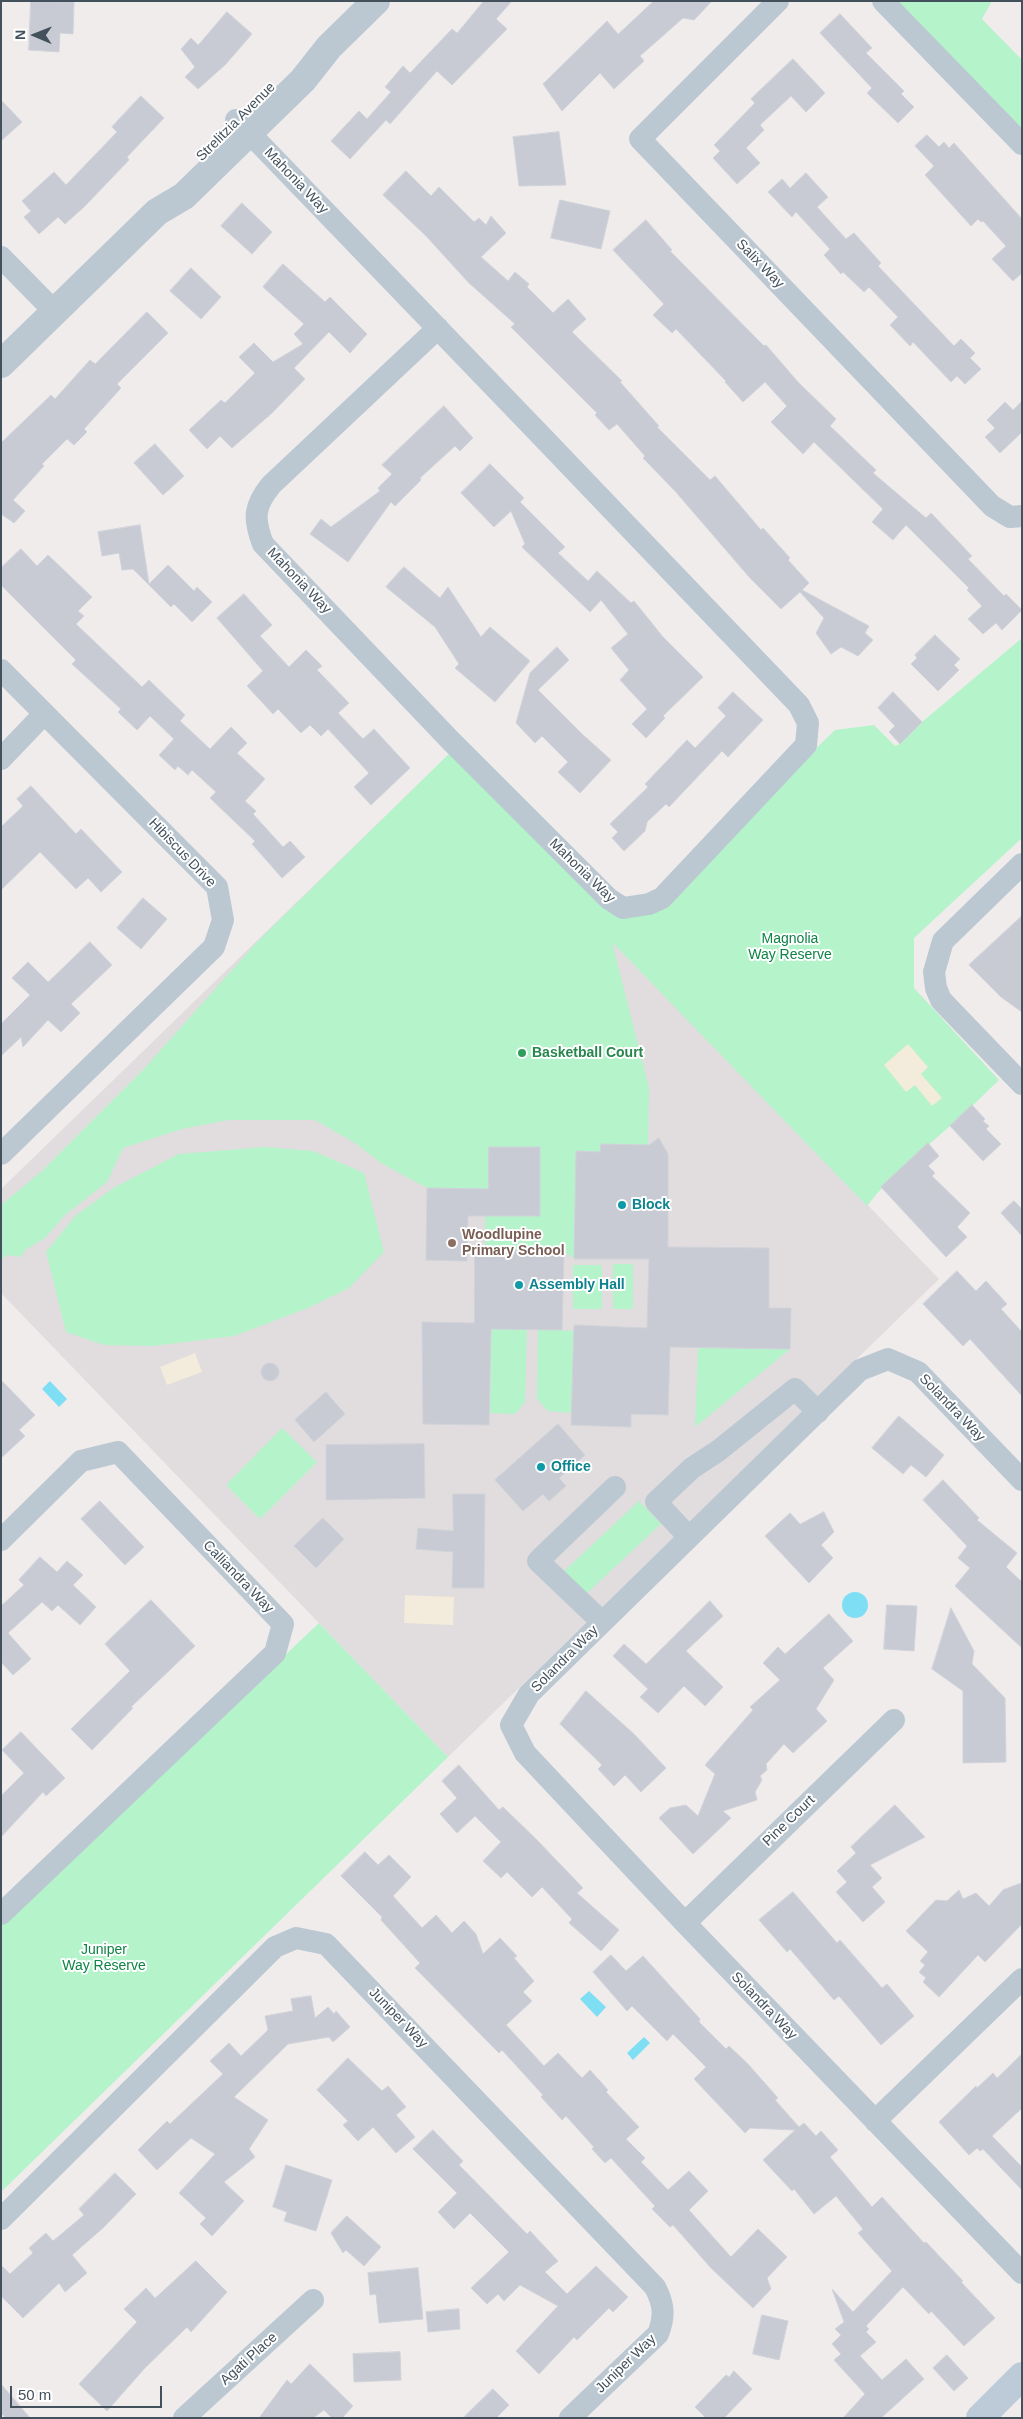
<!DOCTYPE html>
<style>
body{margin:0}
#map{position:relative;width:1023px;height:2419px;overflow:hidden;background:#f0ecec;font-family:Arial,sans-serif}
canvas{display:block}
.frame{position:absolute;inset:0;border:2px solid #43515c;pointer-events:none}
.north{position:absolute;left:10px;top:10px;width:50px;height:50px;-webkit-text-stroke:4px #fff;paint-order:stroke;rotate:271deg;font-size:14px;font-weight:700;line-height:20px;text-align:center;color:#43515c}
.north::after{content:'';display:block;margin:auto;width:18px;height:22px;background:#43515c;clip-path:polygon(50% 0,100% 100%,50% 72%,0 100%)}
.scale{position:absolute;left:10px;top:2386px;width:152px;height:22px;box-sizing:border-box;border:2px solid #43515c;border-top:0;padding-left:6px;font-size:15px;line-height:18px;white-space:nowrap;color:#43515c;-webkit-text-stroke:4px #fff;paint-order:stroke}
</style>
<div id="map">
<canvas width="1023" height="2419"></canvas>
<div class="frame"></div>
<div class="north">N</div>
<div class="scale">50 m</div>
</div>
<script>
const ctx = document.querySelector('canvas').getContext('2d');
ctx.lineJoin = 'round';
function fill(path, color) {
  ctx.fillStyle = color;
  ctx.fill(path, 'evenodd');
}
function strokePath(path, color, width, dash) {
  ctx.strokeStyle = color;
  ctx.lineWidth = width;
  ctx.lineCap = dash ? 'butt' : 'round';
  ctx.setLineDash(dash || []);
  ctx.stroke(path);
}
function write(font, color, halo, rows, align = 'center') {
  ctx.font = font + ' Arial,sans-serif';
  ctx.lineWidth = 4;
  ctx.setLineDash([]);
  ctx.textBaseline = 'middle';
  ctx.strokeStyle = halo;
  ctx.fillStyle = color;
  for (const [text, x, y, turn = 0] of rows) {
    ctx.save();
    ctx.translate(x, y);
    ctx.rotate((+turn || 0) * Math.PI / 180);
    ctx.textAlign = isNaN(turn) ? turn : align;
    if (halo) ctx.strokeText(text, 0, 0);
    ctx.fillText(text, 0, 0);
    ctx.restore();
  }
}
fill(new Path2D(`
 M441 762 939 1279 448 1757 1 1293V1189Z`), '#e1ddde');
fill(new Path2D(`
 M883 1H992L982 19 1022 60V144Z
 M1022 638V838L914 938V988L999 1080C983 1095 968 1111 951 1125 922 1151 891 1174 867 1206L612 942 649 1088 648 1145 601 1144 600 1152 576 1151 574 1259 564 1251H485V1216H540V1147H489L488 1189 427 1188 381 1163 355 1143 315 1120H228L182 1129 123 1148 107 1182 65 1215 45 1238 25 1250 21 1257 6 1255 1 1261V1205L42 1171 142 1071 257 942 460 743 622 901 661 898 835 730 874 725 895 746 900 744 922 722Z
 M265 1147 313 1151 364 1173 384 1252 349 1288 308 1308 234 1336 152 1346 104 1345 66 1332 46 1252 75 1216 115 1187 179 1154Z
 M613 1264H633V1309H613Z
 M573 1265H602V1309H573Z
 M491 1328 527 1329 525 1402 515 1414 490 1413Z
 M538 1329 574 1331 571 1413 548 1411 537 1399Z
 M698 1348 790 1349 695 1427Z
 M282 1428 317 1462 260 1519 226 1485Z
 M639 1501 661 1524 585 1595 563 1572Z
 M319 1623 448 1757 1 2192V1924Z`), '#b5f3cb');
fill(new Path2D(`
 M908 1044 928 1067 921 1074 942 1098 932 1106 915 1085 906 1092 884 1065Z
 M195 1353 202 1372 167 1385 160 1367Z
 M405 1595 454 1597 453 1625 404 1623Z`), '#f3ebdb');
fill(new Path2D(`
 M50 1381 67 1399 59 1407 42 1389Z
 M842 1605a13 13 0 1 1 26 0a13 13 0 1 1-26 0Z
 M589 1991 606 2007 597 2017 580 1999Z
 M644 2037 650 2043 633 2060 627 2053Z`), '#7edff4');
const building = new Path2D(`
 M31 1 74 2 73 34 60 33 59 52 29 50Z
 M484 1H512L496 19 507 29 452 85 437 71 390 124 386 120 350 159 331 141 359 111 367 119 391 92 385 87 403 66 410 73 452 29 457 33Z
 M654 1H712L694 20 683 18 640 56 644 61 614 89 600 73 562 111 543 84 607 21 618 34Z
 M227 12 252 34 225 65 198 89 185 77 195 67 181 49 191 38 198 45Z
 M840 14 872 48 866 53 904 91 901 94 914 107 898 123 867 93 872 88 820 33Z
 M793 59 825 93 806 112 791 96 760 125 764 130 746 148 760 163 737 184 713 158 720 151 714 145 755 103 751 99Z
 M141 96 164 118 127 157 129 160 85 206 65 224 58 217 39 234 24 217 31 211 22 201 54 172 66 185 117 132 112 127Z
 M1 100 22 122 1 141Z
 M559 132 566 185 519 186 513 137Z
 M927 135 939 147 944 142 949 148 954 143 1022 219V273L1013 281 992 259 1006 246 983 221 981 222 978 219 971 226 925 175 934 166 915 146Z
 M406 171 431 196 439 187 474 222 479 218 486 225 491 216 506 233 481 257 508 281 515 272 529 284 527 287 553 313 568 299 586 319 572 332 622 381 620 382 659 426 657 427 710 480 715 476 761 530 763 528 790 558 788 560 809 583 802 590 869 626 865 633 873 640 858 656 841 647 831 654 816 633 824 618 800 592 781 609 750 578 675 491 643 458 645 456 617 424 609 430 595 415 597 413 511 327 515 324 469 283 426 236 383 195Z
 M806 173 828 197 817 207 846 239 854 233 881 263 878 266 954 346 961 339 975 353 970 358 981 369 965 384 957 376 951 382 913 342 910 346 890 325 898 317 869 287 864 292 843 272 841 274 824 255 830 249 796 212 792 217 768 192 782 179 790 188Z
 M560 200 610 211 601 249 551 238Z
 M242 203 272 232 252 254 221 226Z
 M646 220 672 250 670 251 764 346 766 345 798 382 836 419 830 426 876 470 873 473 926 518 931 513 972 556 968 559 1004 596 1006 594 1022 610 1002 630 996 623 983 634 968 619 982 606 967 590 969 588 906 525 893 540 872 522 883 509 814 442 803 454 771 422 787 406 765 382 743 402 725 382 726 381 676 329 672 333 653 315 664 304 613 250Z
 M283 264 325 302 330 297 367 334 350 353 329 332 294 368 305 379 272 413 232 448 220 436 207 449 189 430 221 400 225 403 255 373 239 357 254 343 273 362 303 344 294 334 304 324 263 287Z
 M191 268 221 297 201 319 170 291Z
 M147 312 168 333 117 384 121 388 84 429 87 432 74 445 67 439 42 464 44 466 13 500 25 511 14 523 1 514V443L51 395 55 399 90 360 95 364Z
 M1022 401V432L1000 453 985 437 995 428 987 420 1005 402 1013 410Z
 M444 406 473 438 460 451 455 446 420 478 421 480 395 506 391 502 348 562 310 534 321 519 331 527 380 491 378 488 392 474 382 465Z
 M155 444 184 476 163 495 134 463Z
 M490 464 524 498 520 502 565 547 558 553 588 581 597 571 631 603 634 601 663 637 703 677 663 716 665 718 646 738 632 724 647 709 620 680 629 670 611 648 628 634 601 600 590 612 522 547 525 544 511 511 494 527 461 493Z
 M140 525 149 584 168 565 194 591 197 587 212 602 192 622 174 604 171 607 133 569 122 570 119 553 102 556 98 532Z
 M21 549 37 566 48 555 92 597 78 611 84 616 76 624 142 687 149 680 185 715 180 721 210 749 231 727 247 743 237 753 265 779 245 801 256 811 253 814 283 847 290 841 305 857 282 878 252 844 255 841 210 798 216 792 192 770 188 775 178 766 175 770 159 755 174 739 150 716 137 730 118 712 121 709 72 664 76 660 1 585V568Z
 M404 567 440 598 448 587 481 637 490 627 530 661 495 702 455 668 459 664 435 627 386 587Z
 M244 594 272 625 260 636 289 667 306 650 322 666 317 670 349 703 338 713 363 739 374 729 410 768 371 805 354 787 369 773 328 729 321 736 310 725 301 733 278 709 273 714 247 686 263 671 217 618Z
 M935 635 960 659 954 665 959 670 938 691 911 664 917 658 915 655Z
 M557 647 569 660 538 690 581 733 611 760 580 793 558 772 568 762 542 736 535 743 516 723 530 673Z
 M733 692 763 720 728 757 722 751 669 807 666 804 647 822 645 831 624 851 612 838 618 832 610 824 648 787 645 784 687 740 695 748 726 716 718 708Z
 M893 692 922 722 900 744 889 732 895 726 878 708Z
 M31 786 76 834 81 829 122 872 101 892 88 878 76 889 40 852 1 890V827L23 806 17 799Z
 M143 898 167 919 141 949 117 928Z
 M1022 916V1012L1001 997 969 965Z
 M90 942 112 965 71 1004 80 1013 61 1032 48 1020 23 1047 21 1037 1 1056V1024L30 995 12 978 28 962 48 982Z
 M972 1105 985 1119 983 1121 989 1126 986 1129 1001 1144 983 1161 950 1126Z
 M659 1138 668 1154V1247L769 1248V1308H791L790 1349 670 1347 668 1415 631 1414V1427L571 1425 574 1325 647 1328 649 1259H574L576 1151 600 1152 601 1144 649 1145Z
 M928 1143 939 1156 928 1166 935 1173 932 1176 970 1213 957 1227 967 1237 946 1257 881 1187Z
 M489 1147H540V1216H468L467 1261 426 1260 427 1188 488 1189Z
 M1014 1201 1022 1209V1236L1001 1213Z
 M475 1249 564 1251 562 1330 491 1329 489 1425 423 1424 422 1322 474 1323Z
 M957 1271 976 1291 986 1281 1007 1304 1001 1309 1022 1332V1396L970 1339 963 1346 923 1304Z
 M261 1372a9 9 0 1 1 18 0a9 9 0 1 1-18 0Z
 M1 1380 35 1415 19 1430 25 1436 1 1458Z
 M326 1392 345 1414 314 1442 295 1420Z
 M899 1416 944 1455 926 1477 911 1465 903 1474 872 1448Z
 M558 1424 585 1455 559 1478 566 1486 549 1501 543 1494 523 1511 495 1480Z
 M424 1444 425 1498 326 1500V1445Z
 M943 1480 979 1518 977 1520 1017 1553 1006 1567 1022 1582V1648L955 1586 970 1568 958 1558 967 1546 923 1500Z
 M453 1494H485L484 1588H452L453 1552 416 1549 418 1528 453 1531Z
 M100 1501 144 1547 125 1565 81 1519Z
 M824 1512 834 1532 821 1545 833 1558 809 1583 765 1536 790 1513 800 1524Z
 M323 1518 344 1539 316 1568 294 1546Z
 M40 1557 57 1572 67 1561 83 1575 73 1585 96 1607 80 1625 58 1605 52 1611 42 1602 8 1633 31 1659 13 1675 1 1662V1606L24 1585 19 1580Z
 M151 1600 195 1646 131 1707 133 1708 92 1750 71 1729 130 1671 105 1644Z
 M710 1601 723 1616 686 1651 723 1687 705 1706 684 1686 658 1713 640 1697 648 1689 613 1656 624 1644 646 1664Z
 M887 1605 917 1606 914 1651 884 1649Z
 M951 1608 974 1651 972 1664 1005 1698 1006 1762 963 1763V1691L932 1669Z
 M829 1614 853 1641 823 1668 834 1680 816 1709 827 1721 793 1753 784 1744 766 1764 767 1770 760 1776 762 1780 755 1792 757 1800 723 1811 731 1818 693 1854 659 1818 670 1808 686 1805 698 1816 715 1774 705 1765 753 1710 750 1707 780 1680 763 1663 778 1647 785 1654Z
 M586 1691 634 1734 666 1768 641 1792 625 1775 614 1786 598 1769 602 1765 560 1724Z
 M21 1732 65 1778 46 1796 43 1792 1 1837V1796L24 1773 2 1750Z
 M459 1765 499 1810 503 1807 537 1840 583 1888 577 1893 619 1930 601 1951 569 1923 572 1919 542 1887 532 1897 507 1872 501 1878 483 1861 501 1842 475 1816 457 1833 440 1814 457 1798 442 1781Z
 M895 1805 925 1837 870 1865 882 1878 872 1887 885 1902 863 1922 836 1892 847 1882 837 1871 856 1853 851 1847Z
 M365 1852 378 1865 389 1855 411 1877 393 1896 422 1928 436 1915 452 1933 464 1921 476 1934 483 1954 500 1938 517 1956 514 1958 534 1981 523 1992 532 2001 506 2025 544 2066 558 2053 582 2078 590 2070 608 2090 606 2092 639 2127 626 2139 645 2158 641 2162 668 2190 689 2171 708 2191 689 2210 731 2257 758 2229 787 2257 767 2278 771 2289 753 2308 711 2268 673 2225 670 2227 652 2209 655 2206 611 2158 605 2163 592 2149 594 2147 566 2116 562 2120 541 2097 543 2095 502 2050 499 2053 415 1968 420 1963 381 1920 382 1917 341 1876Z
 M1022 1883V1924L985 1962 978 1955 939 1997 923 1982 926 1978 919 1972 925 1965 920 1961 928 1952 906 1931 936 1900 947 1901 959 1890 963 1899 976 1893 989 1906 1003 1890Z
 M793 1892 837 1943 840 1940 882 1988 887 1984 914 2016 881 2045 839 1996 834 2000 790 1949 787 1952 759 1920Z
 M611 1955 626 1971 643 1956 700 2019 699 2022 726 2049 729 2046 748 2064 778 2098 775 2100 799 2127 804 2123 816 2136 821 2131 838 2150 830 2157 872 2207 882 2197 924 2243 926 2242 963 2281 961 2282 995 2318 964 2346 931 2311 929 2314 903 2287 866 2326 869 2329 866 2332 876 2342 860 2356 882 2380 906 2359 924 2379 881 2418H843L865 2394 834 2360 841 2354 832 2344 841 2335 835 2329 844 2322 832 2289 853 2312 892 2271 858 2233 863 2229 836 2196 814 2214 794 2189 792 2191 763 2160 795 2130 750 2128 745 2133 694 2079 706 2067 673 2034 667 2041 632 2006 627 2011 593 1972Z
 M311 1996 315 2018 328 2007 334 2014 336 2011 350 2027 333 2042 329 2037 288 2044 234 2097 268 2120 249 2149 255 2157 224 2182 244 2201 212 2236 200 2224 206 2218 179 2193 215 2154 191 2138 157 2170 138 2150 167 2121 170 2124 223 2074 210 2061 229 2043 241 2056 268 2030 265 2016 293 2011 291 1999Z
 M1022 2054V2108L992 2136 1022 2167V2190L983 2149 980 2151 977 2148 969 2155 939 2122 976 2086 977 2088 993 2073 997 2078Z
 M348 2058 382 2091 388 2086 406 2107 396 2115 415 2137 396 2153 373 2127 358 2141 343 2125 348 2121 317 2090Z
 M433 2130 463 2161 459 2165 527 2234 530 2231 558 2261 545 2272 567 2294 596 2266 628 2297 613 2312 609 2308 577 2340 574 2337 539 2374 516 2351 558 2306 520 2285 504 2301 498 2294 487 2304 471 2288 509 2252 470 2213 454 2229 438 2212 457 2193 413 2149Z
 M286 2165 332 2180 316 2231 284 2221 287 2212 273 2207Z
 M115 2173 136 2194 103 2228 72 2255 87 2273 65 2292 59 2283 23 2318 1 2296V2265L10 2274 33 2253 29 2248 46 2233 53 2241 84 2215 79 2209Z
 M347 2216 381 2247 364 2266 346 2250 343 2253 331 2233Z
 M196 2261 227 2292 191 2332 187 2327 144 2369 107 2411 79 2384 137 2322 124 2309 146 2288 155 2298Z
 M418 2268 423 2319 379 2323 376 2294 370 2295 368 2273Z
 M459 2309 460 2329 428 2332 426 2312Z
 M762 2315 788 2321 779 2360 753 2354Z
 M400 2352 401 2380 354 2382 353 2354Z
 M947 2355 968 2378 954 2391 933 2368Z
 M310 2364 353 2406 342 2418H332L324 2410 313 2418H259L287 2380 291 2384Z
 M734 2371 752 2389 724 2418H706L695 2407 726 2375 729 2377Z
 M1 2384 30 2418H6L1 2413Z
 M493 2389 509 2405 496 2418H463Z`);
fill(building, '#c8cbd3');
strokePath(building, '#d0d3d9', 1);
strokePath(new Path2D(`
 M778 1 640 139 992 506 1010 517 1022 516
 M883 1 1022 144
 M236 120 262 146C441 332 621 518 799 705L808 723 806 745 662 898 649 904 623 908 609 899 450 740 263 544C253 518 254 506 271 485L438 328
 M1 257 55 312
 M1 670 217 887 223 920 214 947 1 1154
 M1 759 44 714
 M1022 864 943 941 934 972 936 988 941 1000 1022 1084
 M1022 1480 918 1372 888 1359 860 1370 529 1694 511 1725 525 1753 685 1923 1022 2273
 M689 1537 656 1502 692 1468 718 1451 795 1389 818 1412
 M1 1540 81 1461 118 1452 283 1624 275 1653 1 1914
 M602 1622 538 1561 615 1487
 M685 1923 894 1720
 M875 2121 1022 1979
 M1 2219 275 1947 296 1938 326 1944 655 2287C664 2304 665 2316 658 2334L570 2418
 M184 2418 313 2300`), '#bbc8d1', 22);
strokePath(new Path2D(`
 M1 364 157 212 184 196 303 80 329 47 376 1`), '#bbc8d1', 28);
strokePath(new Path2D(`
 M980 2418 1022 2376`), '#bdcbd8', 28);
for (const [x, y, r, color] of [
 [522,1053,5,"#2e9e5b"],
 [622,1205,5,"#0f9aa8"],
 [452,1243,5,"#8d6e63"],
 [519,1285,5,"#0f9aa8"],
 [541,1467,5,"#0f9aa8"]
]) {
  const dot = new Path2D();
  dot.arc(x, y, r, 0, 2 * Math.PI);
  ctx.fillStyle = color;
  ctx.fill(dot);
  strokePath(dot, '#fff', 2);
}
write('14px', '#43515c', '#fff', [
 ["Strelitzia Avenue",236,122,-45],
 ["Mahonia Way",296,181,46],
 ["Salix Way",760,264,46],
 ["Mahonia Way",299,581,46],
 ["Hibiscus Drive",182,853,46],
 ["Mahonia Way",582,871,44],
 ["Solandra Way",952,1408,46],
 ["Calliandra Way",238,1577,46],
 ["Solandra Way",565,1659,-45],
 ["Pine Court",789,1821,-44],
 ["Solandra Way",764,2006,46],
 ["Juniper Way",398,2018,46],
 ["Agati Place",249,2359,-42],
 ["Juniper Way",626,2364,-44]
]);
write('14px', '#0d8345', '#fff', [
 ["Magnolia",790,939],
 ["Way Reserve",790,955],
 ["Juniper",104,1950],
 ["Way Reserve",104,1966]
]);
write('bold 14px', '#27864d', '#fff', [
 ["Basketball Court",532,1053]
], 'left');
write('bold 14px', '#0d838f', '#fff', [
 ["Block",632,1205],
 ["Assembly Hall",529,1285],
 ["Office",551,1467]
], 'left');
write('bold 14px', '#785e54', '#fff', [
 ["Woodlupine",462,1235],
 ["Primary School",462,1251]
], 'left');
</script>
